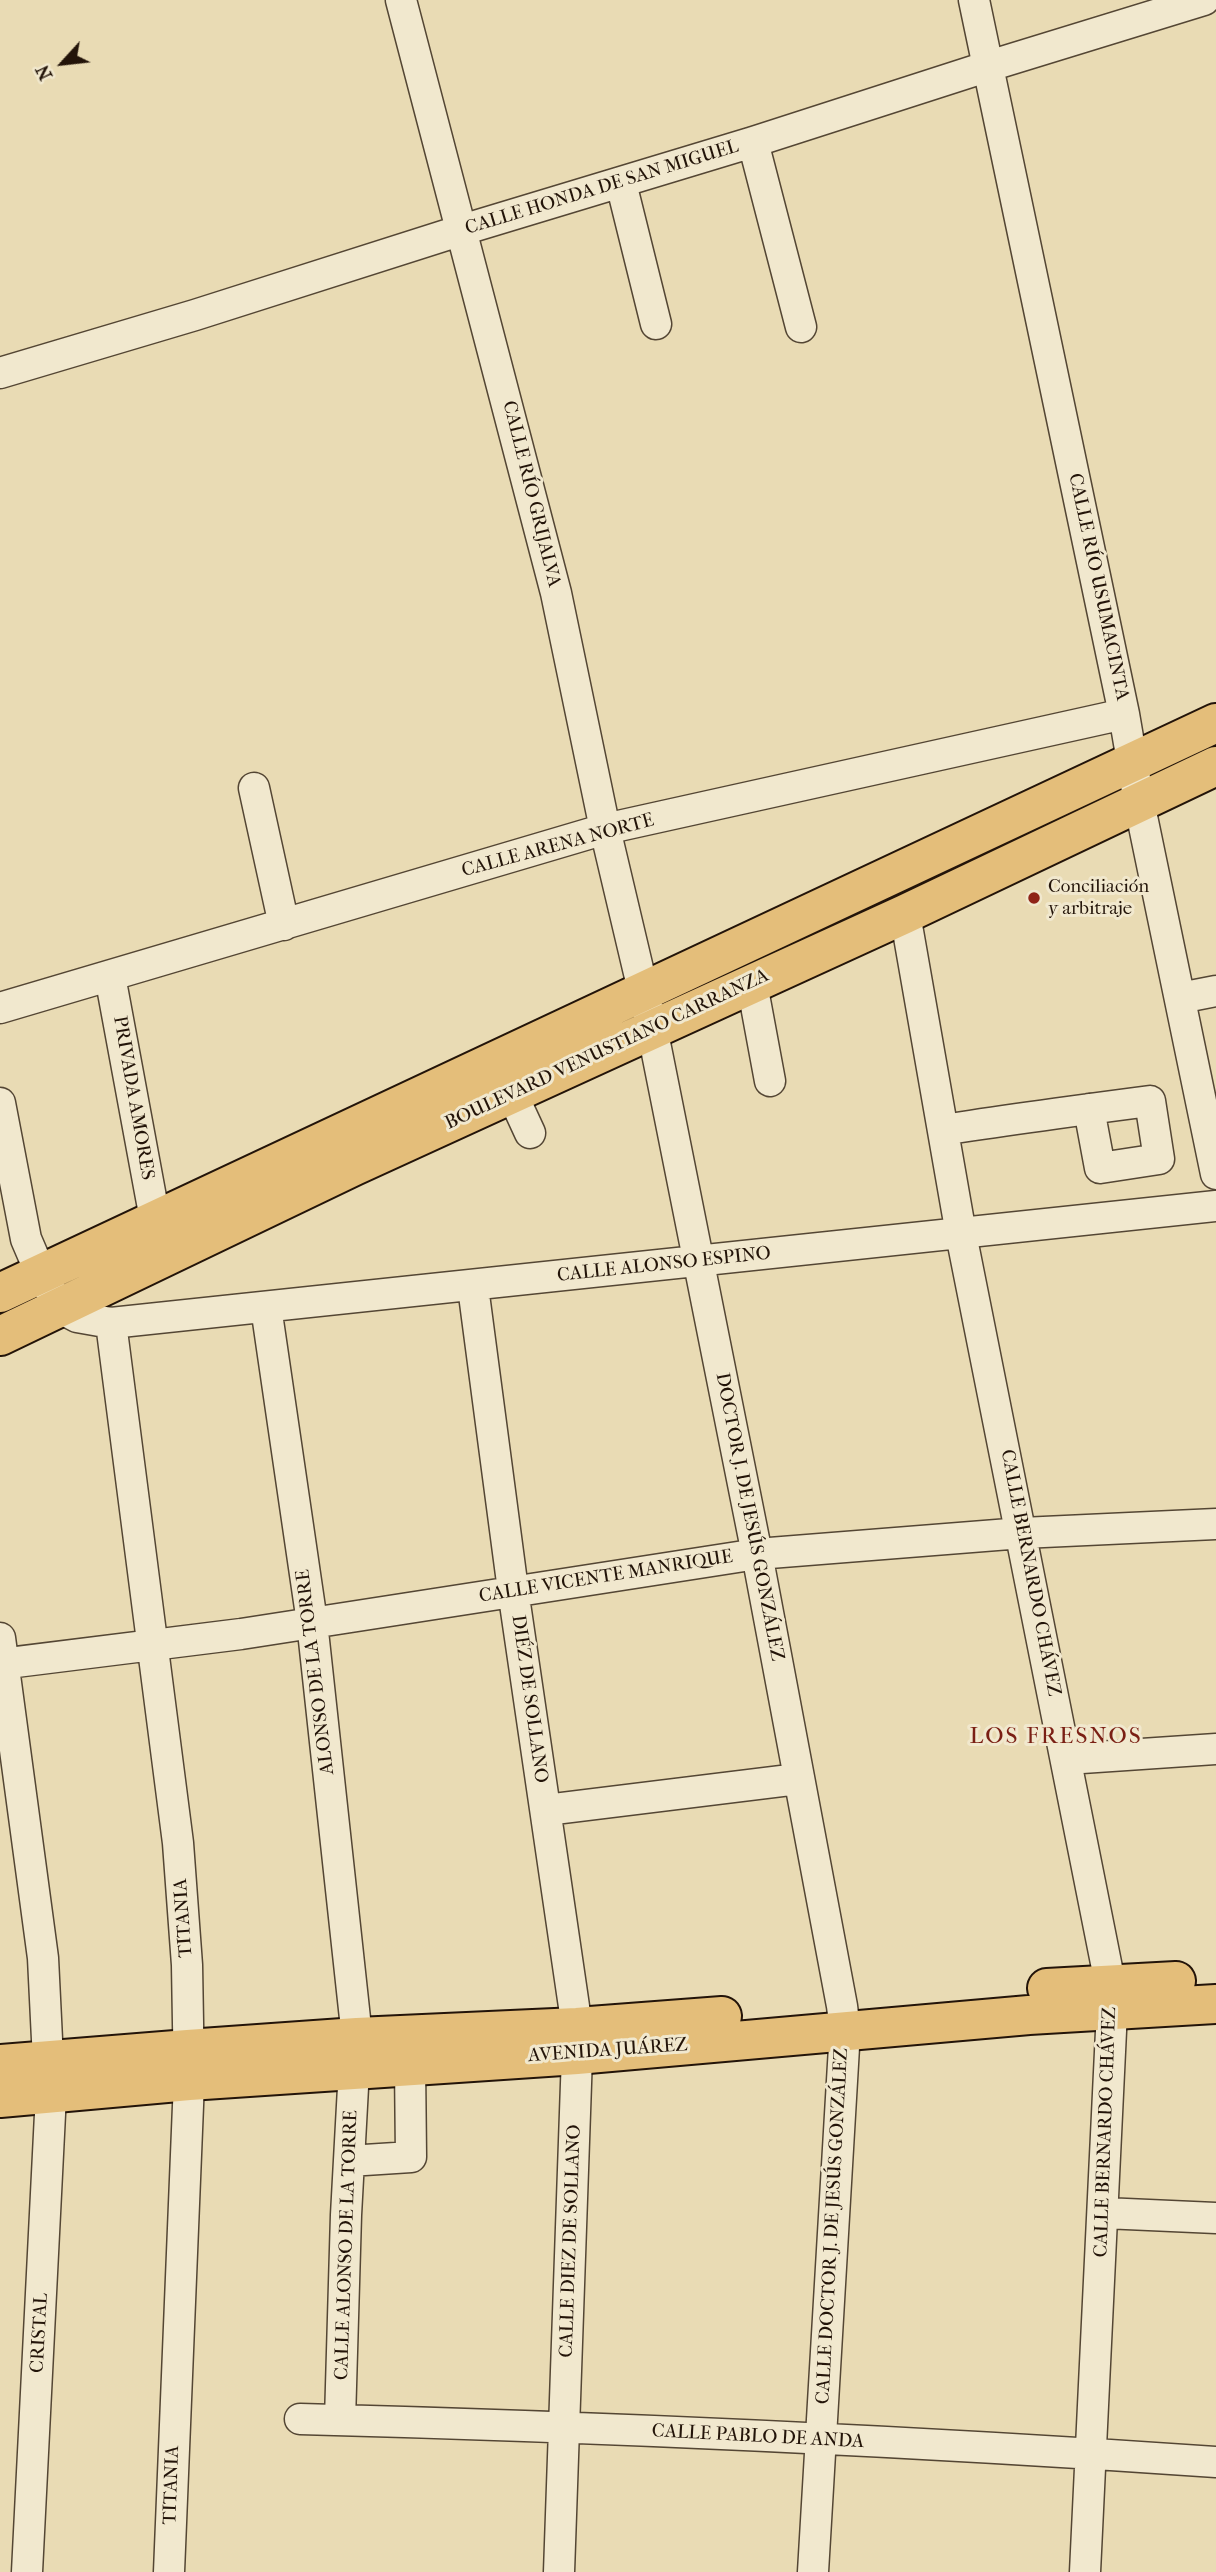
<!DOCTYPE html>
<meta charset="utf-8">
<style>
body{margin:0}
#map{position:relative;width:1216px;height:2572px;overflow:hidden;background:#e9dbb4;font-family:"IM FELL French Canon",serif}
canvas{display:block}
.north{position:absolute;left:28px;top:28px;width:70px;height:70px;-webkit-text-stroke:5px #f1e8ce;paint-order:stroke;rotate:243deg;font-size:19px;font-weight:700;line-height:28px;text-align:center;color:#231409}
.north::after{content:'';display:block;margin:auto;width:24px;height:32px;background:#231409;clip-path:polygon(50% 0,100% 100%,50% 72%,0 100%)}
</style>
<div id="map">
<canvas width="1216" height="2572"></canvas>
<div class="north">N</div>
</div>
<script>
const ctx = document.querySelector('canvas').getContext('2d');
ctx.lineJoin = 'round';
function strokePath(path, color, width, dash) {
  ctx.strokeStyle = color;
  ctx.lineWidth = width;
  ctx.lineCap = dash ? 'butt' : 'round';
  ctx.setLineDash(dash || []);
  ctx.stroke(path);
}
function write(font, color, halo, rows, align = 'center') {
  ctx.font = font + ' "IM FELL French Canon",serif';
  ctx.lineWidth = 6;
  ctx.setLineDash([]);
  ctx.textBaseline = 'middle';
  ctx.strokeStyle = halo;
  ctx.fillStyle = color;
  for (const [text, x, y, turn = 0] of rows) {
    ctx.save();
    ctx.translate(x, y);
    ctx.rotate((+turn || 0) * Math.PI / 180);
    ctx.textAlign = isNaN(turn) ? turn : align;
    if (halo) ctx.strokeText(text, 0, 0);
    ctx.fillText(text, 0, 0);
    ctx.restore();
  }
}
const minor = new Path2D(`
 M401 0 556 593 605 829 652 1028 757 1554 842 2006 845 2030 813 2572
 M974 0 1124 714 1139 802 1216 1174
 M753 142 801 327
 M621 183 656 324
 M0 373 195 315 462 230 753 142 989 66 1204 0
 M254 788 284 925
 M905 914 961 1234 1110 1983 1112 2010 1085 2572
 M110 976 155 1219
 M752 984 770 1081
 M1180 998 1216 991
 M0 1008 605 829 1124 714
 M512 1094 530 1133
 M0 1103 26 1239 41 1274 60 1308 77 1317 111 1323 1216 1206
 M943 1130C1012 1119 1081 1110 1150 1101L1159 1159 1100 1168 1089 1109
 M473 1287 513 1590 577 2027
 M266 1307 312 1622 357 2037
 M111 1323 178 1843 187 1965 189 2081 169 2572
 M0 1638 43 1958 48 2060
 M0 1664 241 1634 757 1554 1022 1533 1216 1524
 M1067 1759 1216 1749
 M546 1810 798 1779
 M349 2161 411 2157 410 2065
 M1104 2213 1216 2218
 M300 2419C605 2427 911 2441 1216 2462
 M340 2420 346 2215 354 2069
 M27 2572 51 2094
 M559 2572 577 2055`);
const major = new Path2D(`
 M0 1293 1216 723
 M0 1336 354 1166 905 914 1216 766
 M1047 1988 1176 1981
 M0 2064 188 2049 357 2037 577 2027 722 2016
 M0 2098 189 2081 577 2055 1029 2015 1216 2004`);
strokePath(minor, '#544634', 33);
strokePath(major, '#231409', 42);
strokePath(minor, '#f1e8ce', 30);
strokePath(major, '#e4be7a', 38);
for (const [x, y, r, color] of [
 [1034,898,7,"#8f2418"]
]) {
  const dot = new Path2D();
  dot.arc(x, y, r, 0, 2 * Math.PI);
  ctx.fillStyle = color;
  ctx.fill(dot);
  strokePath(dot, '#f1e8ce', 2.5);
}
write('19px', '#231409', '#f1e8ce', [
 ["CALLE HONDA DE SAN MIGUEL",602,188,-17],
 ["CALLE RÍO GRIJALVA",531,494,76],
 ["CALLE RÍO USUMACINTA",1098,587,78],
 ["CALLE ARENA NORTE",558,846,-15],
 ["BOULEVARD VENUSTIANO CARRANZA",607,1050,-25],
 ["PRIVADA AMORES",133,1098,80],
 ["CALLE ALONSO ESPINO",664,1265,-6],
 ["DOCTOR J. DE JESÚS GONZÁLEZ",749,1517,79],
 ["CALLE BERNARDO CHÁVEZ",1030,1573,79],
 ["CALLE VICENTE MANRIQUE",606,1577,-9],
 ["ALONSO DE LA TORRE",316,1672,-97],
 ["DIÉZ DE SOLLANO",529,1699,82],
 ["TITANIA",184,1918,-94],
 ["AVENIDA JUÁREZ",608,2051,-4],
 ["CALLE BERNARDO CHÁVEZ",1106,2132,-88],
 ["CALLE DOCTOR J. DE JESÚS GONZÁLEZ",833,2226,-87],
 ["CALLE DIEZ DE SOLLANO",571,2241,-88],
 ["CALLE ALONSO DE LA TORRE",347,2245,-88],
 ["CRISTAL",40,2333,-87],
 ["CALLE PABLO DE ANDA",758,2437,3],
 ["TITANIA",172,2485,-88]
]);
write('19px', '#231409', '#f1e8ce', [
 ["Conciliación",1048,887],
 ["y arbitraje",1048,909]
], 'left');
ctx.letterSpacing = '2px';
write('23px', '#7a1f14', '#f1e8ce', [
 ["LOS FRESNOS",1056,1737]
]);
ctx.letterSpacing = '0px';
</script>
